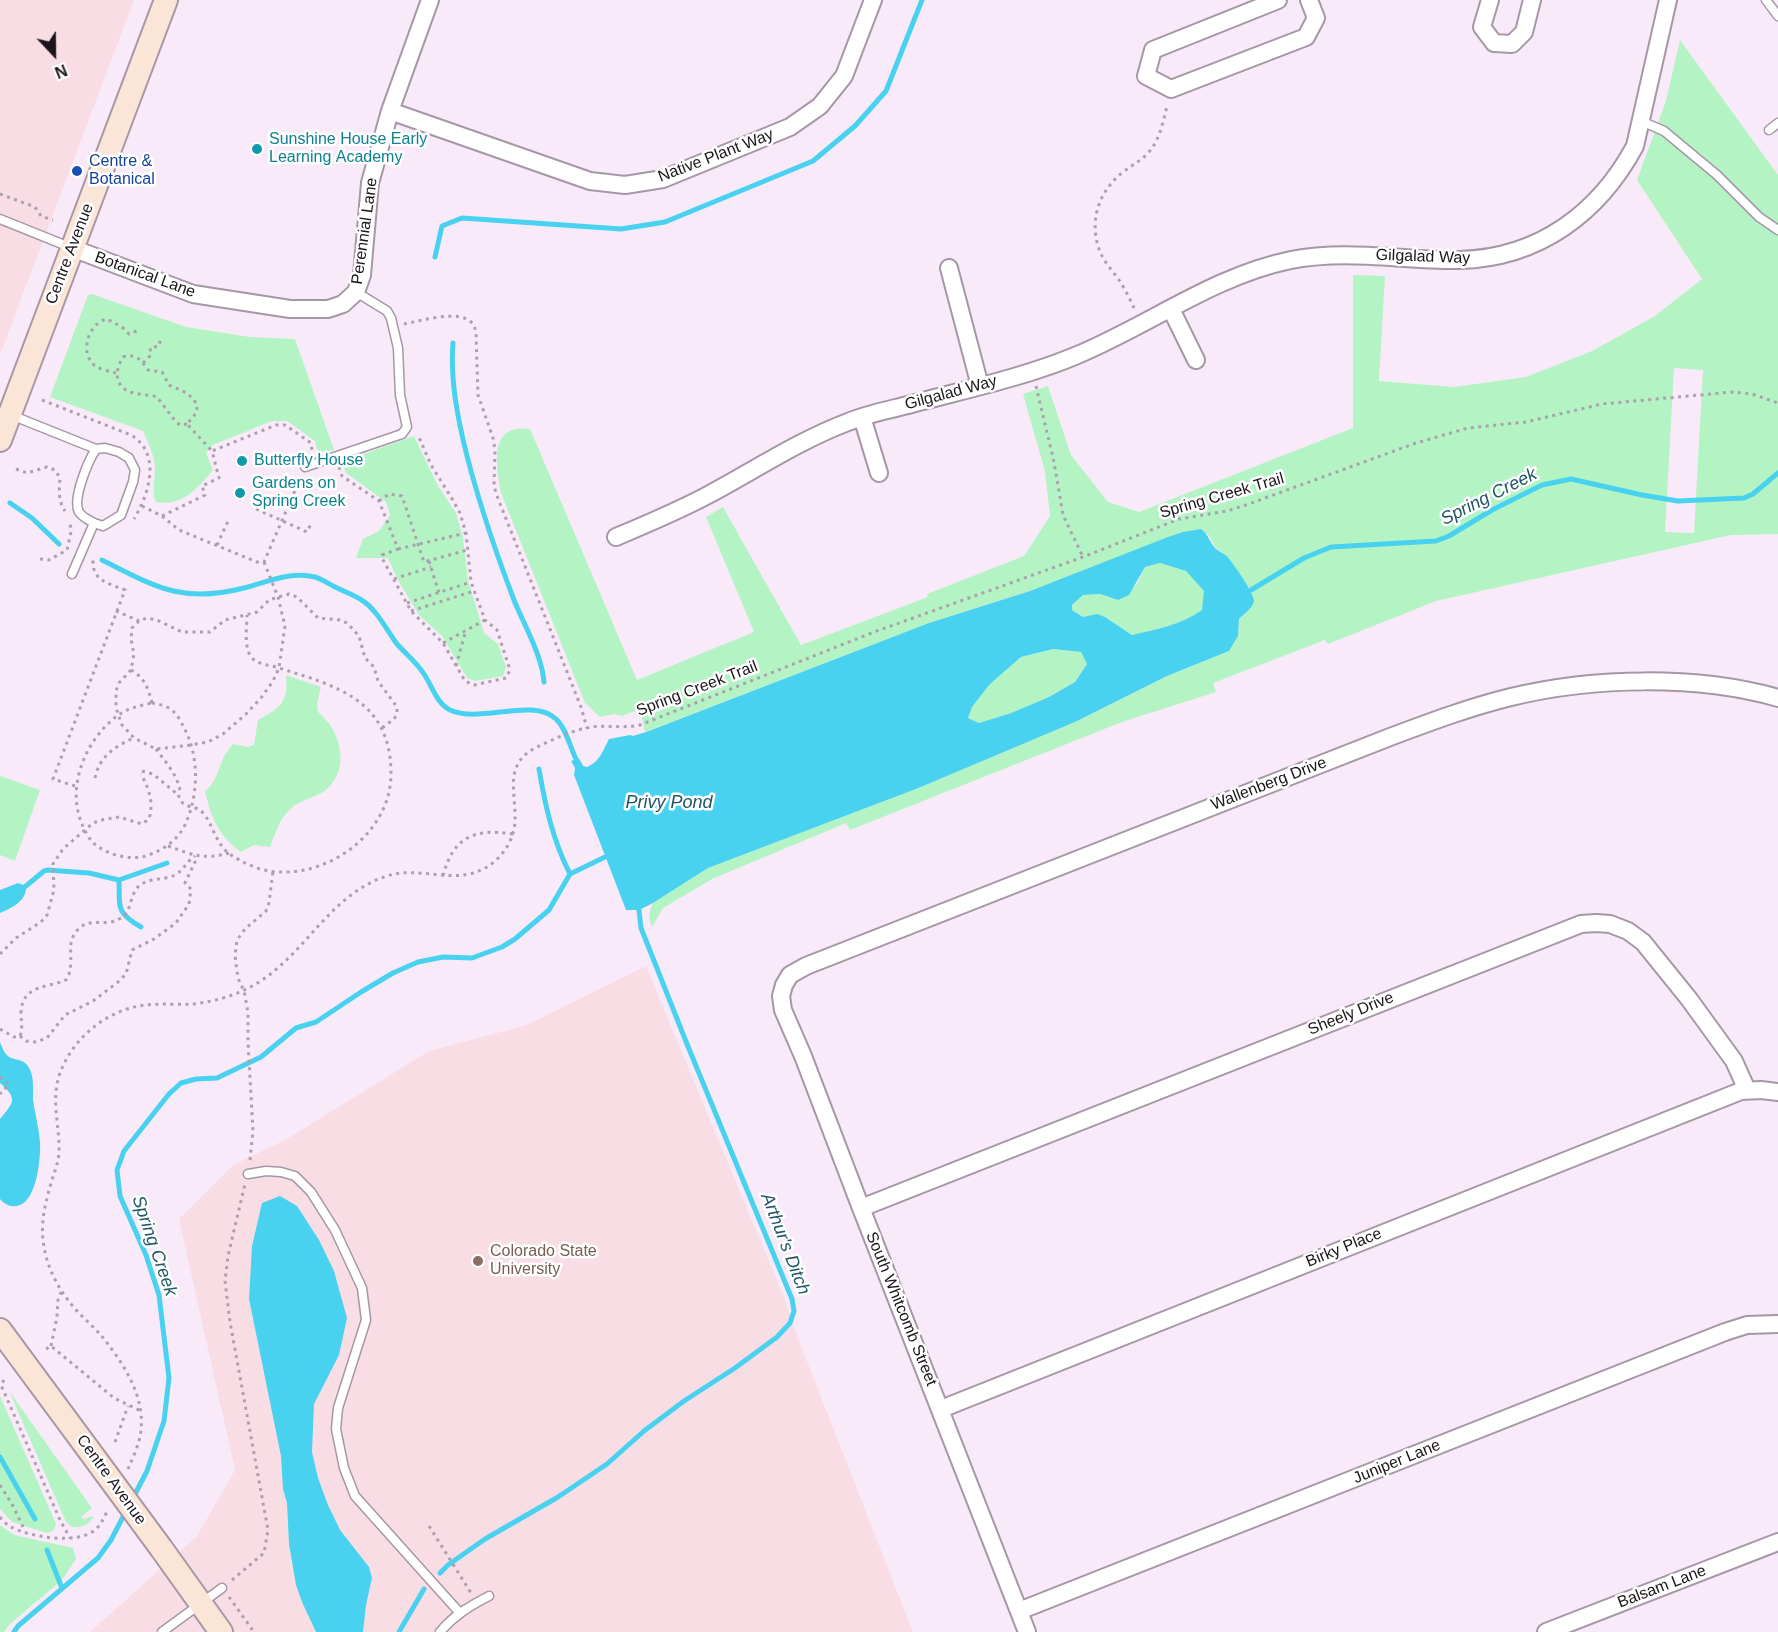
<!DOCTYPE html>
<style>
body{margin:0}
#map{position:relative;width:1778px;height:1632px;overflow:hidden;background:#f9eafa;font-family:Arial,sans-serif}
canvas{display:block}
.north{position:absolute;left:24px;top:24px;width:60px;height:60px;-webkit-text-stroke:4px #fff;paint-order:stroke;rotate:158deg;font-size:16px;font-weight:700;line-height:24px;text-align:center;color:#1b151b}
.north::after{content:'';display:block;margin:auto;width:21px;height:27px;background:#1b151b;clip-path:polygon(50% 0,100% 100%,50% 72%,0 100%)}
</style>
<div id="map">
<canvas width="1778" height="1632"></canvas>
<div class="north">N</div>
</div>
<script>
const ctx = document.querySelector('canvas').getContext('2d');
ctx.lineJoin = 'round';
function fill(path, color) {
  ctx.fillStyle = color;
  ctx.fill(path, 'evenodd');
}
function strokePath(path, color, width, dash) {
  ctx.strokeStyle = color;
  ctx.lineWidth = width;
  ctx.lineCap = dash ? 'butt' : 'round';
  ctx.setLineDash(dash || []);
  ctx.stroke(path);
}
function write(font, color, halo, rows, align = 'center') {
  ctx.font = font + ' Arial,sans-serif';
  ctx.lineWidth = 5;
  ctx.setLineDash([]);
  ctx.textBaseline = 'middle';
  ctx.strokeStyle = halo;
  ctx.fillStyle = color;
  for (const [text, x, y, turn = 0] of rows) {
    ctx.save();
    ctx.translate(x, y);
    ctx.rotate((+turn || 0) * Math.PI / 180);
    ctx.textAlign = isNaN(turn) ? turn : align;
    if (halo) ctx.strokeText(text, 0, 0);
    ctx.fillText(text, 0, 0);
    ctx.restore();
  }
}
fill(new Path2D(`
 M0 0H134L0 355Z
 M646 966 786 1302 796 1333 913 1632H90L197 1536 235 1470 179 1219 233 1165 285 1140 429 1051 527 1025Z`), '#f8dee4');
fill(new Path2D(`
 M1680 40 1778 175V534L1731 535 1436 601 1328 644 1325 640 1213 683 1216 692 1122 722 850 830 846 823 714 878 663 908 652 927C648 919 649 911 653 903L708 868 916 789 1075 722 1167 676 1229 651 1238 636 1239 619 1251 608 1254 600 1251 590 1243 581 1229 558 1215 547 1208 534 1183 532 1030 591 929 623 645 732 640 709 622 716 614 714 600 717 585 703 501 493C497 466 487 423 530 429L637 680 754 632 706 517 723 507 801 645 928 597 927 594 1024 556 1050 516 1045 471 1023 394 1048 386 1071 455 1108 502 1139 512 1353 428V275L1385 276 1379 381 1454 387 1526 377 1592 351 1655 316 1702 279 1637 180 1666 101ZM1674 368 1703 370 1694 533 1665 532Z
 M92 294 186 327 250 337 295 339 334 450 318 453 315 441 287 421H272L213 445 206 453 213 470C197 489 182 507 156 502 151 489 155 482 155 469 155 456 148 443 143 431L50 397 88 295Z
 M414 436 438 486 456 513 463 537 468 580 484 633 498 644 506 667 503 676 475 681 467 678 442 636 419 615 399 582 388 558H356L363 539 379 531 390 515 386 502 346 473 342 462Z
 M1160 563 1186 571 1205 591 1202 610C1180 625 1157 629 1132 635L1105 617 1097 615 1083 617 1072 610V606L1082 595 1100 594 1117 600 1137 584 1145 567Z
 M1053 649 1081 652 1087 664 1075 682 1049 697 1011 713 979 723 968 718 972 707 990 684 1021 657Z
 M286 675 321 687 317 703 318 712C341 731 351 768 326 790 315 798 299 800 289 810 279 820 275 835 270 847L254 845 241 852C226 842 216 828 210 810 208 804 207 798 205 792 215 783 217 773 222 761 224 755 229 749 233 744L248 747 254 745 258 720C280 708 289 702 286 675Z
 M0 776 40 790 15 861 0 855Z
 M9 1391 92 1508 81 1517 83 1519 94 1516C89 1525 82 1528 72 1527L66 1522Z
 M0 1396 56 1524 54 1530 47 1533 12 1522 0 1509Z
 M0 1525 14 1535 73 1548 76 1559 62 1580 10 1624 4 1632H0Z`), '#b4f4c4');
fill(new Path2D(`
 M1201 529C1209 535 1209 541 1215 548 1218 551 1223 553 1227 556 1232 562 1255 594 1254 601 1253 608 1244 614 1239 619L1238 636 1229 651 1167 676 1075 722 916 789 708 868 653 903 639 910H626L574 775 575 768 571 761 579 758 583 766 587 767C600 762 603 750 609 739L630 735 633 736 646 732 929 623 1030 591 1168 537 1183 532ZM1160 563 1186 571 1204 591 1202 610C1180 625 1157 629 1132 635L1105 617 1097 614 1083 617 1072 610V605L1083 595 1100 594 1118 600 1129 595 1145 567ZM1053 649 1081 652 1087 664 1075 682 1049 697 1011 713 979 723 968 718 972 707 990 684 1021 657Z
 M18 883 26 886C27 901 12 908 0 913V890Z
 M0 1042C2 1046 3 1051 6 1054 13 1063 25 1055 31 1072 34 1082 33 1091 33 1100 35 1114 39 1128 40 1142 41 1157 37 1199 20 1205 12 1208 5 1205 0 1199V1119C14 1102 18 1099 0 1083Z
 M280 1196 297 1206 319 1240 334 1271 347 1318 339 1355 314 1404 312 1452 318 1478 328 1505 340 1530 369 1567 372 1578 366 1605 363 1632H316L302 1602 296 1585 289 1544 287 1503 283 1489 281 1456 249 1299 252 1246 262 1203Z`), '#49d2ef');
strokePath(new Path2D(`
 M435 257 442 226 462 218 621 229 665 222 813 161 855 126 886 91 922 0
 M453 343C450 381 458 420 467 456 480 506 496 553 514 600 524 625 542 655 544 682
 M10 503 32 518 59 544
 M102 560C156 587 182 604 244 588 268 582 290 571 315 577 322 579 329 584 335 587 343 591 352 594 360 599 376 608 386 629 397 644 406 654 417 663 424 674 432 686 437 704 450 710 480 724 532 697 556 719 566 728 570 747 576 759
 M1251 590 1304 558 1331 547 1436 541 1449 536 1492 510 1542 485 1571 479 1642 495 1678 501 1744 498 1753 494 1778 473
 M539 769C545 805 553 841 570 874
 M119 880C120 907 115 912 141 927
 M26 886 44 871 47 870 89 873 119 880 167 863
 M0 1457 35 1519
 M132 1500 147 1471 164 1421 169 1378 159 1295 146 1255 120 1196 117 1170 124 1151 169 1094 181 1083 196 1079 217 1078 261 1057 296 1028 316 1022 361 992 393 973 418 962 443 957 472 958 502 947 515 939 549 910 570 874 605 857
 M47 1550 62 1588
 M440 1573 448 1565 485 1539 558 1497 607 1464 644 1431 684 1401 735 1368 777 1337 790 1323 794 1311 792 1299 687 1044 641 928 639 910
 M14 1632 18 1626 98 1558 111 1540 126 1511
 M399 1632 424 1589`), '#49d2ef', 5);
const lane = new Path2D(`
 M1766 0 1778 16
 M1641 121 1664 131 1717 175 1759 217 1778 230
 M1769 130 1778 123
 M0 219 72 248
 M11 415 96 449 105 448 119 452 129 458 135 470 133 482 121 515 103 526 94 523 72 574
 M305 467 402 434 407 427 400 395 398 348 391 318 387 311 356 292
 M94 523C89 520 82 517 79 512 72 499 88 461 96 449
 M248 1174 266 1171 281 1172 295 1176 311 1192 335 1230 362 1288 366 1320 338 1408 336 1429 344 1468 355 1496 459 1612
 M162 1632 222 1588
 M440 1632C454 1615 470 1606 489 1596`);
const street = new Path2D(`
 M1278 0 1153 50 1146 76 1171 89 1306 37 1316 18 1309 0
 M1490 0 1482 27 1494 43 1512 44 1524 32 1532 0
 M390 111 590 181 625 185 663 179 790 127 820 106 844 76 873 0
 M72 248 193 294 290 309H328L343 304 356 292 362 275 370 183 390 111 430 0
 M949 268 980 386
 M1171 309 1196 360
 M862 417 879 473
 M616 537C647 524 678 511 708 495 755 470 798 441 848 422 867 414 888 410 908 405 963 390 1022 378 1075 356 1148 326 1213 276 1291 260 1348 249 1404 261 1460 260 1539 258 1599 213 1635 146L1668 0
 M861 1208 1581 924 1596 923 1610 924 1628 931 1643 942 1689 999 1734 1061 1747 1090
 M941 1409 1741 1091 1761 1090 1778 1092
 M1019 1611 1725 1332 1747 1325 1778 1324
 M1027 1632 861 1208 803 1056 783 1010 781 996 784 985 790 975 806 966 1390 737C1430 722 1470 707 1511 697 1593 677 1697 675 1778 698
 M1546 1632 1778 1542`);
const secondary = new Path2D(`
 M0 440 166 0
 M0 1330 88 1449
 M161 1548 221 1632`);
strokePath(lane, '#a697a6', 11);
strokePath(street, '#a697a6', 20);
strokePath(secondary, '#a697a6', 26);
strokePath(new Path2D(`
 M0 194 35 207 41 216 53 220
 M1134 308C1130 299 1125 289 1119 280 1112 270 1103 261 1099 249 1089 220 1099 191 1123 172 1132 165 1141 161 1149 152 1160 139 1163 122 1167 106
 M404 324C421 321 461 308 473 324 475 327 475 330 476 333L478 395 493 438 495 450 494 486 497 496 581 707 587 728
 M143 363 151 355 150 348 159 346 161 337
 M116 373C109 371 100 370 94 365 79 351 89 323 107 319L122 327 129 334 139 330
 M1036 386 1054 462 1063 515 1083 557
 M42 400 131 435C162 454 149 494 134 519
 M187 424 180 425 176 422 157 397C148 394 136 395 128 391 113 384 116 368 123 357 136 353 141 360 148 370L162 372 169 385 187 393 194 400 197 405V412L187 424 212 451
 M339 467 342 476 379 501 398 549 382 555V558L411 611 443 643 465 681 474 685 506 678 510 670 497 630 485 620 471 582 466 533 460 513 451 497 431 465 418 435
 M16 469 27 473 47 467 55 470 60 478C59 489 58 501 65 511
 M379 501 389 494 402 496 424 562 467 550
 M142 506 162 516 179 530 257 562H264L300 479
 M256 509 307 532 311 524
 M162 516 205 495 202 486 219 478 212 451 276 425H285L311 443 312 450
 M217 545 229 519
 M398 549 466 533
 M40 559 49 560 67 550 71 532 70 522
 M429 561 439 593
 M264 562 278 597 285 626 279 668 273 681 261 698 246 714 223 734 208 742 191 745 156 749 134 738 122 725 116 708V691L119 683 131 670 134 654 131 639 132 628 139 621 147 618 157 620 182 632H210L225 620 257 612 269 600 278 597 289 594 297 597 318 618 340 620 347 623 359 636 365 658 374 667 378 681 397 707V714L394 719 382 728
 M394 579 431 567
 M407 603 471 582
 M116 611 139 621
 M411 611 474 591
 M443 643 485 620
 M456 666 466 630
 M131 670C145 678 148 688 152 703
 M152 703C159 704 168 706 173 711 177 715 181 721 183 726 200 756 199 796 184 827 176 841 164 849 149 855 133 861 111 856 97 846 90 841 85 832 82 824 67 789 83 746 111 721 122 710 137 706 152 703Z
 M156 749C165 761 178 776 180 791L178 793
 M142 771 153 774 176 793H178C182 812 194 802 204 814 214 827 216 845 231 855 242 862 256 869 269 871 327 880 392 833 391 772 390 700 337 686 279 668 270 665 260 665 253 659 243 649 247 628 247 615
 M95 778C99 757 115 746 134 738
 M75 786 53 779 125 590C108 583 92 581 93 560
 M168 846C193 855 203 860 229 853
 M443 876C453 837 474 828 513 834
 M0 954 16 938 41 922 47 915 54 890 53 864 63 849 93 823 101 820 119 817 142 824 149 819C154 802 149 789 141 774
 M0 1029 14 1037 20 1036C23 1028 21 1021 21 1013 22 984 48 988 66 980 76 965 66 948 74 935 86 914 104 928 119 919 132 913 129 898 137 888 146 877 163 881 175 875 184 870 187 861 195 856
 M20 1036 26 1041 36 1042 47 1038 65 1015 93 1001 118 982 126 974 132 950 154 939 176 923 189 904 191 889 185 883 195 862V856
 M0 1077 9 1084 0 1094
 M250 1160 253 1131 248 1042V1013L244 990 240 984 237 972 235 955 237 940 245 929 266 911 269 903 273 871
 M51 1346 57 1317 58 1300 61 1292
 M46 1349 51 1346 114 1398 141 1411
 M4 1380 1 1385 60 1520 70 1538
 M115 1442 128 1406
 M128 1469C133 1457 140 1443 141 1430 145 1394 121 1360 100 1334 93 1327 86 1320 79 1313 60 1293 46 1268 43 1240 41 1222 45 1204 50 1187 53 1175 58 1165 59 1153 60 1127 51 1102 59 1076 71 1039 107 1009 146 1005 162 1003 178 1005 193 1004 219 1001 244 993 265 978 309 947 333 893 387 876 420 865 453 886 485 868 502 859 515 839 515 820 516 791 503 764 537 747 552 740 570 731 587 728 604 724 622 729 640 725L874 632 1083 557 1179 519 1227 511 1246 505 1416 443 1468 428 1526 422 1602 404 1732 392 1752 394 1778 403
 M0 1485 12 1504 25 1531
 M0 1517C3 1521 7 1525 11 1527 30 1537 77 1545 95 1530 101 1525 104 1517 108 1510
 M429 1526 471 1593
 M232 1580 264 1553 268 1530 230 1322 225 1281 228 1256 245 1184
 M229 1597 254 1632`), '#aca0ad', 3, [3, 4.5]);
strokePath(lane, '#fff', 8);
strokePath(street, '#fff', 16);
strokePath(secondary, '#fae5d6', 22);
const secondaryBridge = new Path2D(`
 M88 1449 161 1548`);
strokePath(secondaryBridge, '#a697a6', 26, []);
strokePath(secondaryBridge, '#fae5d6', 22);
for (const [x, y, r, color] of [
 [257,149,6,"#0f9aa8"],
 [77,171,6,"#1a4fb4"],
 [242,461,6,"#0f9aa8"],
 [240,493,6,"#0f9aa8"],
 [478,1261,6,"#8d6e63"]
]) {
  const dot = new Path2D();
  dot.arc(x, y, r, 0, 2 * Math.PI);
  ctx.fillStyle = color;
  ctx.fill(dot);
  strokePath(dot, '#fff', 2);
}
write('16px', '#0d838f', '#fff', [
 ["Sunshine House Early",269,140],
 ["Learning Academy",269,158],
 ["Butterfly House",254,461],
 ["Gardens on",252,484],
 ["Spring Creek",252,502]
], 'left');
write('16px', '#1b151b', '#fff', [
 ["Native Plant Way",716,156,-21],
 ["Perennial Lane",365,231,-82],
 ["Centre Avenue",70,254,-69],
 ["Gilgalad Way",1423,257,2],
 ["Botanical Lane",145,275,20],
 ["Gilgalad Way",951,393,-15],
 ["Spring Creek Trail",1222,496,-16],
 ["Spring Creek Trail",697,689,-21],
 ["Wallenberg Drive",1269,784,-21],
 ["Sheely Drive",1351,1014,-22],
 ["Birky Place",1344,1248,-22],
 ["South Whitcomb Street",901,1309,68],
 ["Juniper Lane",1397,1462,-22],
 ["Centre Avenue",111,1480,54],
 ["Balsam Lane",1662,1587,-21]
]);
write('16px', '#164399', '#fff', [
 ["Centre &",89,162],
 ["Botanical",89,180]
], 'left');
write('16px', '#785e54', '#fff', [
 ["Colorado State",490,1252],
 ["University",490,1270]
], 'left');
write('italic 18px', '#205865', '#fff', [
 ["Spring Creek",1489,497,-27],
 ["Privy Pond",669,803],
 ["Arthur's Ditch",785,1244,69],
 ["Spring Creek",154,1246,71]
]);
</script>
